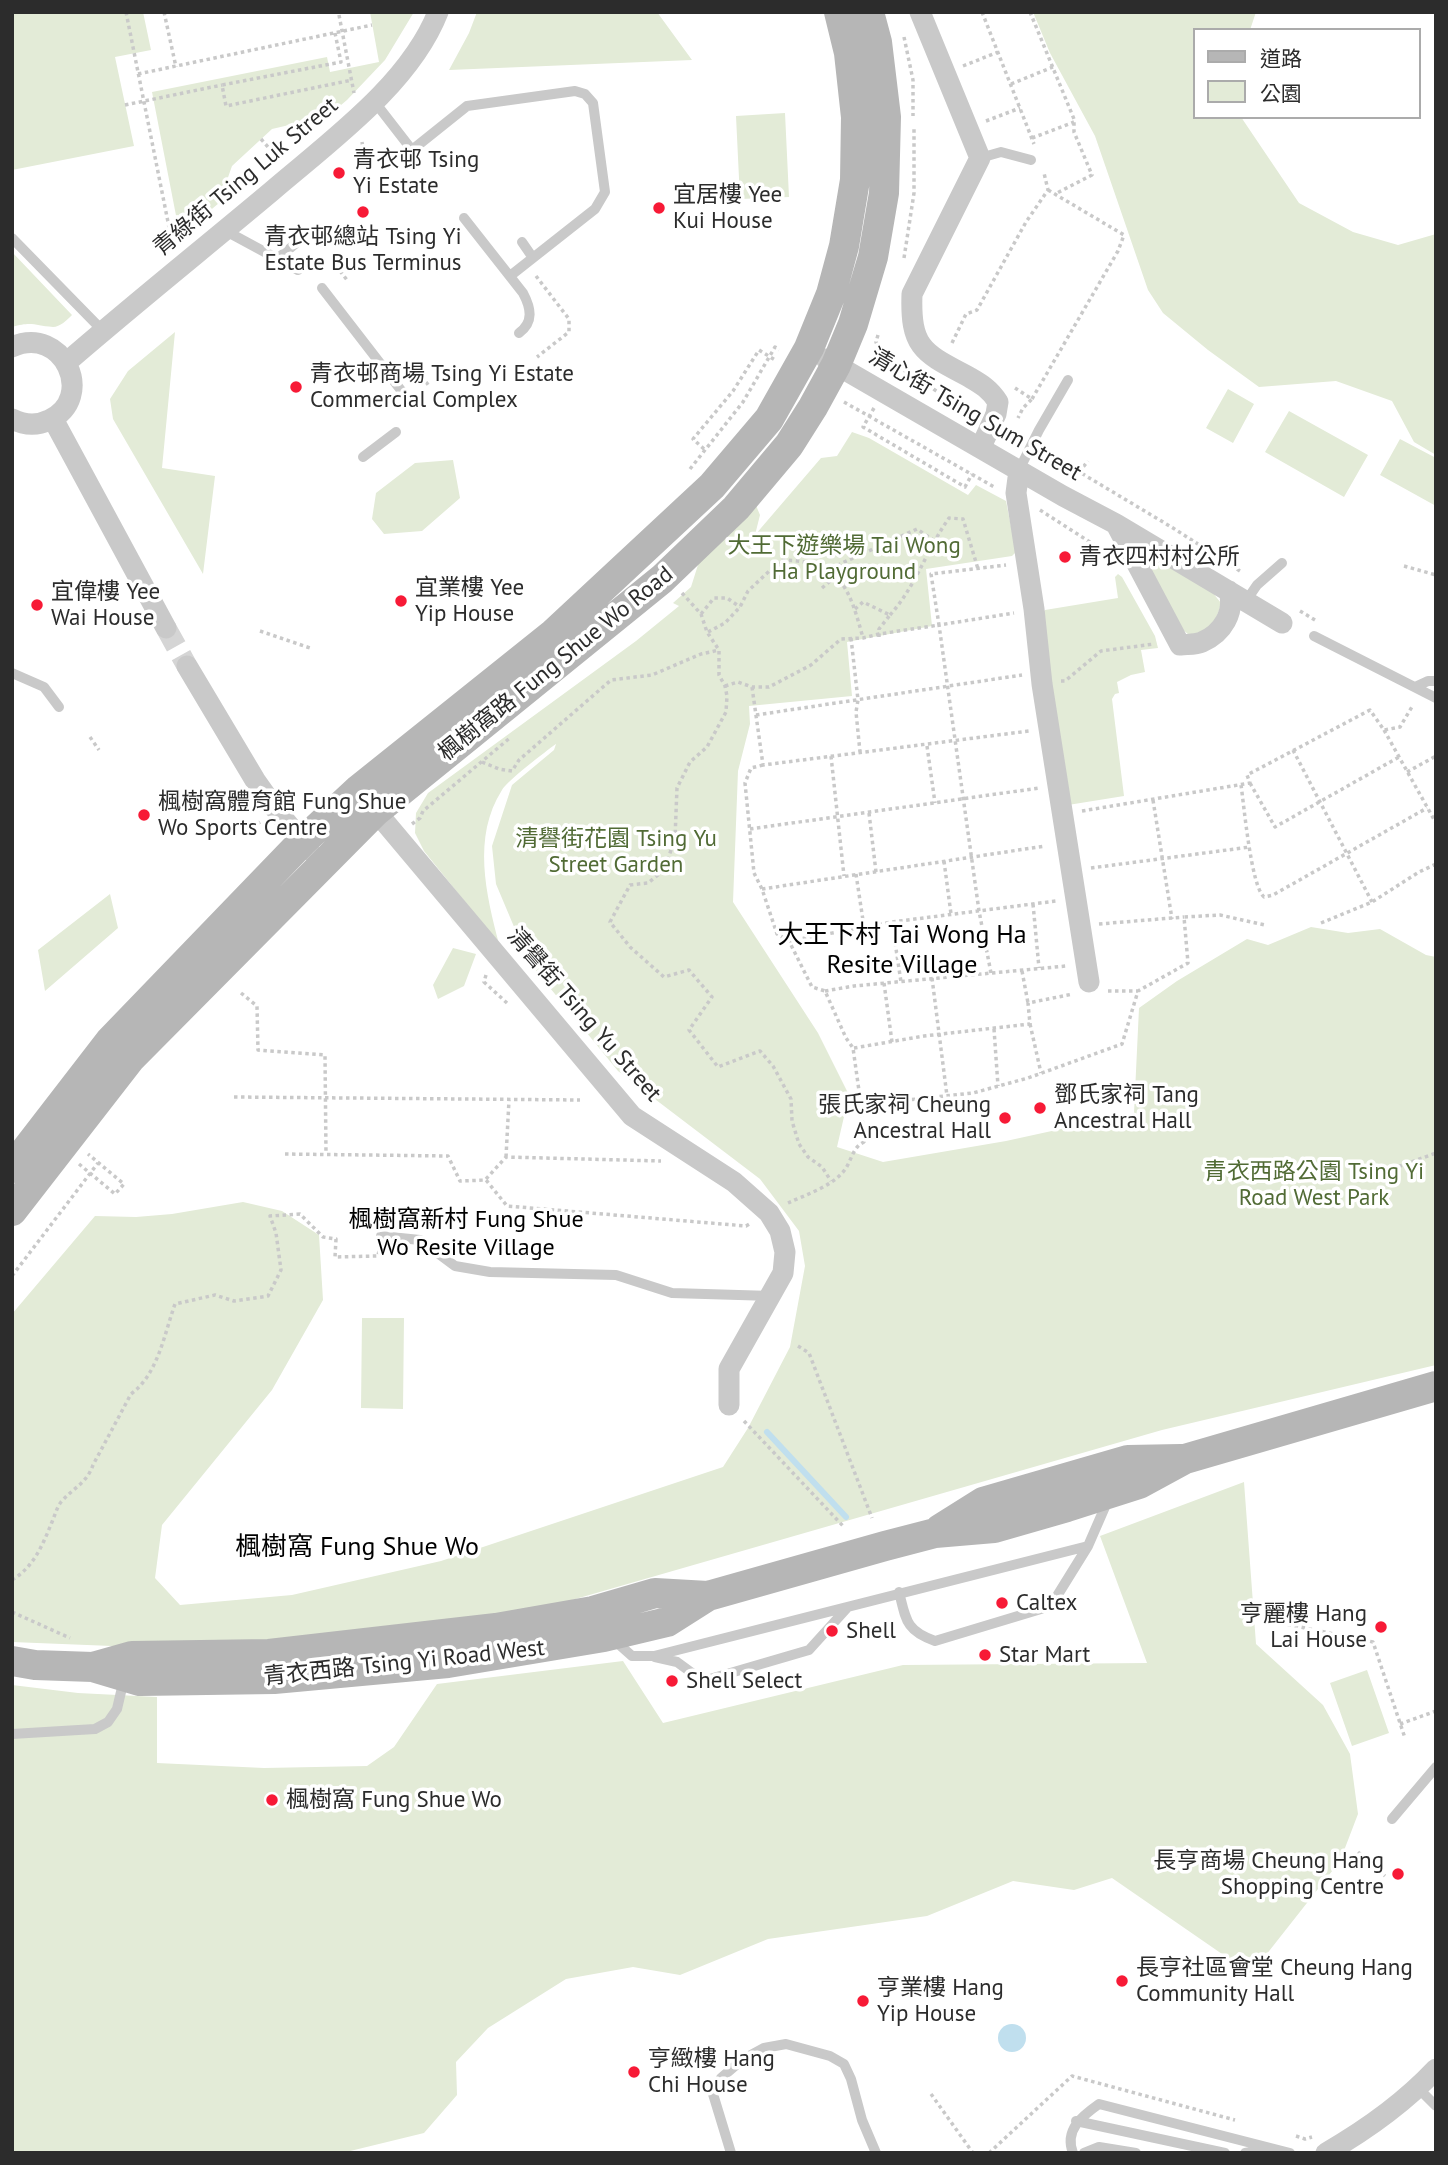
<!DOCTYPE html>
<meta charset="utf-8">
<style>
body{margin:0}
#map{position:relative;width:1448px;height:2165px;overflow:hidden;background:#fff;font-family:"PT Sans","Noto Sans TC",sans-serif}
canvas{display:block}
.frame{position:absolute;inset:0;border:14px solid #2c2c2c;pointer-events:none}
.legend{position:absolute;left:1193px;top:28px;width:228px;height:91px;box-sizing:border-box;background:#fff;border:2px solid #ababab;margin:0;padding:9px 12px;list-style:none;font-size:21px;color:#2c2c2c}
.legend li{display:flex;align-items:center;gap:14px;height:35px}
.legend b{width:35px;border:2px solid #ababab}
</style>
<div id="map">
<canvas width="1448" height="2165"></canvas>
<div class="frame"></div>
<ul class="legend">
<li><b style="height:9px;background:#b6b6b6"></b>道路</li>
<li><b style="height:19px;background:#e3ebd7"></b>公園</li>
</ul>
</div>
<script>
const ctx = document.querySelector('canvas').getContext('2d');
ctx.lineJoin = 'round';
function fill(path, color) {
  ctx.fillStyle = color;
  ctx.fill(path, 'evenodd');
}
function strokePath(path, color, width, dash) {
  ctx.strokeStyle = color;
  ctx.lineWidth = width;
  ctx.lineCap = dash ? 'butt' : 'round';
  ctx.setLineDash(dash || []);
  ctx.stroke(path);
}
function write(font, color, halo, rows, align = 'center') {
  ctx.font = font + ' "PT Sans","Noto Sans TC",sans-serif';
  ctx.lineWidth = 7;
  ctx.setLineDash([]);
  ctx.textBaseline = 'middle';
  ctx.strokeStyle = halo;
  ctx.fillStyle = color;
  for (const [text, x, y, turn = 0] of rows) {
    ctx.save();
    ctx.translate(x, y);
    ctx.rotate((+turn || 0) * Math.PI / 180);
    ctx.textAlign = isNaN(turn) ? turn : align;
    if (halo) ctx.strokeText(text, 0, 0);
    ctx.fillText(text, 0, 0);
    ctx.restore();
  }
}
fill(new Path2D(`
 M12 12H143L151 50 115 57 134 146 12 170Z
 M370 12H414L385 60 347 100 328 116 272 129 232 166 219 203 180 236 152 92 327 57 330 72 379 62Z
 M477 12H657L692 60 449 70 469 33Z
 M1033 12H1256L1250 30H1194V117H1241L1299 203 1353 232 1398 245 1436 234V455L1414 442 1392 401 1336 381 1259 387 1208 350 1163 313 1148 290 1095 136 1050 53Z
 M785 113 789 197 740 199 736 116Z
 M12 252 72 315C67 320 60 327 53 327 35 326 33 321 12 327Z
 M175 332 162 468 215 476 203 574 113 419 110 399 128 371Z
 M1228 389 1254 404 1233 443 1206 428Z
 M1289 411 1368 455 1344 497 1265 452Z
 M852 432 869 438 968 495 976 485 1006 501 1016 552 1012 556 926 569 932 626 847 642 852 696 749 706 750 724 738 771 733 902 818 1033 849 1095 837 1147 883 1162 1006 1141 1134 1113 1139 1008 1177 981 1247 939 1268 945 1311 927 1348 933 1380 929 1426 955 1436 957V1365L1162 1430 572 1600 510 1616 212 1650 12 1642V1314L95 1216 136 1217 172 1214 243 1202 282 1211 319 1235 323 1300 272 1390 162 1525 155 1578 180 1605 292 1595 441 1561 723 1467 748 1428 790 1347 805 1266 799 1231 760 1179 618 1071 523 955 520 941 496 884 492 846 512 785 554 750 556 744C546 751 507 781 502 790 472 837 486 894 499 944L424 851 415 833 416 813 428 793 636 641 679 606 673 603 691 587 703 549 752 496 760 515 755 535 821 458 837 456Z
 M1400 439 1436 458V506L1380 475Z
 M453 460 460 498 422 531 384 534 372 519 376 493 415 463Z
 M1146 560H1161L1209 588 1221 603C1216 623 1210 631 1189 635L1182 629Z
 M1118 574 1122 577 1155 636 1158 648 1141 650 1145 672 1131 675 1117 682 1119 693 1115 694 1112 699 1124 796 1068 805 1039 617 1045 610 1118 598 1115 577Z
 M110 894 118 928 45 991 38 950Z
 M453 948 476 954 464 986 438 999 433 985Z
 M362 1318H404L403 1409 361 1408Z
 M1244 1482 1256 1644 1323 1705 1350 1754 1358 1814 1340 1861 1251 1974 1112 1878 1074 1890 1013 1881 927 1916 768 1939 680 1975 633 1967 566 1979 488 2028 456 2062 457 2095 424 2133 342 2153H12V1685L78 1693 157 1697V1763L264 1768 367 1766 394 1747 437 1684 623 1661 663 1723 903 1665 1147 1663 1100 1536Z
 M1367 1670 1389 1733 1352 1746 1330 1683Z`), '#e3ebd7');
fill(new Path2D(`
 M998 2038a14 14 0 1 1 28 0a14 14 0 1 1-28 0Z`), '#c0dfee');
strokePath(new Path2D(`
 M767 1432 846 1517`), '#c0dfee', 6);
strokePath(new Path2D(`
 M166 628 187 666`), '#d5d5d5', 21, [21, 10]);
strokePath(new Path2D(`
 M126 12 173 247
 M164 12 176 67
 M982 12 1034 144
 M1030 12 1074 119V132L1092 175 1055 194
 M339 15 354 93
 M335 33 341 62 222 85 226 106 352 80
 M904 37 913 80V116
 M963 66 998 52
 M138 74 372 25
 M1011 84 1053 67
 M125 105 222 85
 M986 121 1020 108
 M1032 138 1074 122
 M261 139 268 147
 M362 142 366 164
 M904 258 914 193V127
 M340 271 347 280
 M536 276 569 319V332L537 357
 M878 335 876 342 882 357 975 415
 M952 343 966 314 977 310 1026 222 1048 190 1044 173
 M426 382 429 386
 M1015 388 1032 399 1023 408 1018 418
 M1032 399 1118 251 1124 235 1048 190
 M844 402 996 488
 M874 408 863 427 965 487 972 474
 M704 449 693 439 733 391 759 350 775 360
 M1046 452 1173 528 1240 571
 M690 469 743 402 775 347 779 350
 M1079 472 1088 461
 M1040 510 1107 553
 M1404 566 1436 575
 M822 588 836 576 840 564 917 529 936 542
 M682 593 701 614 707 632 719 650V675L725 686 727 696 726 712 707 747 690 762 677 788 675 838 667 862 659 874 648 883 630 885 610 922 630 947 664 977 689 970 712 997 689 1030 718 1067 760 1051 773 1066 791 1099 792 1121 799 1144 808 1157 822 1167 831 1181
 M855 609 863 602 890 615 879 629V637
 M1300 611 1315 620
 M701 614 714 598H727L740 607
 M890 615C916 586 927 549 949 518L963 519 978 569
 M260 631 310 648
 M708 632 725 623 740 607 748 591 781 560C841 561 849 587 863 638
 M851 638 858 700 856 712 860 752
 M1061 681H1065L1101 651 1154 644
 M725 686 738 682 752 687H769L811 665 841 639 863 638 879 634 939 625 931 574 1006 565
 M752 687 763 765 1029 731
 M756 715 1022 675
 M1384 730 1436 823
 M90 737 99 750
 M927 746 935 803
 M1293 750 1372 902
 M831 756 844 876
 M482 762 499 769 512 771 519 760 611 680 652 675 701 654 719 650
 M763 765 751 768 745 783 754 873 762 889 777 934 789 941 812 987 825 991 846 1038 853 1048 861 1105
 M1407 772 1436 756
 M1250 783 1275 827 1399 757
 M1241 785C1244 805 1251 886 1264 897L1273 895 1427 808
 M1153 800 1172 919
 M1082 811 1250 783 1247 775 1370 710 1384 730 1400 727 1413 705
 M869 813 876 872
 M412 824 420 818 423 811 511 737
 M750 829 1039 788
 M241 835 260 822
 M944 861 951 914
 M1091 868 1250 847
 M856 874 864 927
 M762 889 1045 846
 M1033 904 1039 968
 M892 922 901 982
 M1321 923 1372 902 1419 872 1436 864
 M1099 924 1184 917
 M789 941 892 922 1056 901
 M1022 971 1028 1003
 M991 973 979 911 939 625 1014 613
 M486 975 484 982 507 1003
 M932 978 947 1096
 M884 983 892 1042
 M825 991 854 986 1066 966
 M1108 991H1138
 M241 993 257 1006 258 1050 325 1055 326 1154
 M1030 1024 1041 1073
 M994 1029 998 1086
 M854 1048 924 1036 1030 1024 1028 1003 1073 994
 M234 1097 580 1100
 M285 1154 448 1156 460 1181 486 1180 507 1206 746 1226 751 1223
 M506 1157 509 1100
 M79 1164 115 1194 124 1184 88 1154
 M1392 1169 1436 1153
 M486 1179 506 1157 661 1161
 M788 1203C805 1195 830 1187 842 1173 852 1163 851 1148 864 1142L861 1105 973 1093 1028 1078 1122 1044 1138 991 1188 963 1184 917 1220 915 1265 925
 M12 1276 98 1163
 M798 1346 809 1353 872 1518
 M744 1421 843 1526
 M12 1580C34 1567 43 1544 52 1522 55 1515 57 1507 61 1502 73 1488 87 1483 93 1465L131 1394C158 1374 164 1335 175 1304L215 1295 234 1301 268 1296 281 1270 276 1233 270 1216 300 1214 323 1237 336 1239 335 1257 378 1256 379 1250
 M12 1612 70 1638
 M1281 1623 1373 1642 1405 1738
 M1400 1724 1436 1711
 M1358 1852 1385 1876
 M931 2094 973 2153
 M1296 2136 1305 2139 1312 2137
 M989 2153 1072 2076 1235 2120`), '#c9c9c9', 3.5, [3.5, 3.5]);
strokePath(new Path2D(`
 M374 101 412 150 467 106 575 91 585 94 593 103 605 192 595 209 510 276
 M980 158 1001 152 1031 160
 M464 218 523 293C531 308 534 322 519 333
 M224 230 298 270
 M12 238 103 331
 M522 242 533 258
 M277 259 300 240
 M322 288 407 398
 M363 457 396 432
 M1019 470 1039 430 1068 380
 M1246 601 1257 585 1282 563
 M1314 636 1436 698
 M12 673 44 687 59 707
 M1415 687 1428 681H1436
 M381 1236 420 1240 455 1266 490 1272 616 1275 672 1293 772 1296
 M899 1592C906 1620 906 1631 935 1641L1041 1609 1057 1596 1088 1546
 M614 1640 632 1656H654C799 1620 942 1582 1088 1546L1108 1500
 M655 1657 677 1662 703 1681 809 1650 847 1608
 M12 1734 95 1729 108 1722 117 1709 124 1679
 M1392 1819 1436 1767
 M1417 2087 1436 2106
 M1076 2121 1225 2153
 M731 2153 713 2094 721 2078 742 2060 764 2048 786 2044 830 2056 844 2064 851 2079 862 2120 876 2153
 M1073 2153C1064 2130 1082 2116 1099 2104L1290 2153
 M1084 2153 1099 2147 1136 2153
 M1245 2153 1267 2149`), '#c9c9c9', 10);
strokePath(new Path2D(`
 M920 12 980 158 912 294C910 349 924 353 969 377 981 384 990 389 998 402L996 414 981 447
 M12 347C63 324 97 398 49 420 37 426 24 425 12 419
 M826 359 1063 496 1116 524 1282 623
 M67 362C134 304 204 248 272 191 329 142 410 84 438 12
 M53 419 166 628
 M1019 470 1016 493 1034 609 1042 684 1089 982
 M1117 526 1180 645C1187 644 1195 645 1202 642 1223 633 1235 612 1229 591
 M187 666 255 780 277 811 309 850
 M368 802 632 1116 734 1182 769 1213 780 1231 785 1252 783 1273 729 1369V1405
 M1326 2153C1366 2130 1405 2102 1436 2069`), '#c9c9c9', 21);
strokePath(new Path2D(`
 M12 1168 110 1041 302 842 358 790 553 634 712 486 769 419 809 348 831 294 844 246 855 180 856 117 849 53 839 12
 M12 1211 130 1059 376 811 662 579 736 508 789 445 813 407 836 365 853 324 873 257 884 193 886 117 877 42 869 12
 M940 1529 983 1502 1128 1460 1181 1459
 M12 1661 35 1665 93 1667 140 1681 274 1679 448 1663 604 1637 667 1622 708 1596 885 1546 935 1533 994 1528 1067 1507 1139 1484 1185 1459 1436 1386
 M93 1667 132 1656 269 1654 496 1628 593 1611 655 1593 708 1596`), '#b6b6b6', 30);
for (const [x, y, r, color] of [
 [339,173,7,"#f71a36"],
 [659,208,7,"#f71a36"],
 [363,212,7,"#f71a36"],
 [296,387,7,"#f71a36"],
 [1065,557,7,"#f71a36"],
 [401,601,7,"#f71a36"],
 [37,605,7,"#f71a36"],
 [144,815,7,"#f71a36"],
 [1040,1108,7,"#f71a36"],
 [1005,1118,7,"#f71a36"],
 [1002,1603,7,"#f71a36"],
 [1381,1627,7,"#f71a36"],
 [832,1631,7,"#f71a36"],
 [985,1655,7,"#f71a36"],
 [672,1681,7,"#f71a36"],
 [272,1800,7,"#f71a36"],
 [1398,1874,7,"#f71a36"],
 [1122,1981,7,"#f71a36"],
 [863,2001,7,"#f71a36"],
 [634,2072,7,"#f71a36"]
]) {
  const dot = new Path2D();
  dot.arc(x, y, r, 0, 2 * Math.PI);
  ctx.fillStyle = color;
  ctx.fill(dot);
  strokePath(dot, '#fff', 2.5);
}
write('23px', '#2c2c2c', '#fff', [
 ["青衣邨 Tsing",353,160],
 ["Yi Estate",353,186],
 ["宜居樓 Yee",673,195],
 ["Kui House",673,221],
 ["青衣邨總站 Tsing Yi",363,237,"center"],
 ["Estate Bus Terminus",363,263,"center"],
 ["青衣邨商場 Tsing Yi Estate",310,374],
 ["Commercial Complex",310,400],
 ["青衣四村村公所",1079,557],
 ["宜業樓 Yee",415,588],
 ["Yip House",415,614],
 ["宜偉樓 Yee",51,592],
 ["Wai House",51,618],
 ["楓樹窩體育館 Fung Shue",158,802],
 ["Wo Sports Centre",158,828],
 ["鄧氏家祠 Tang",1054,1095],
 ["Ancestral Hall",1054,1121],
 ["張氏家祠 Cheung",991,1105,"right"],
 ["Ancestral Hall",991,1131,"right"],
 ["Caltex",1016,1603],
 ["亨麗樓 Hang",1367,1614,"right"],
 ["Lai House",1367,1640,"right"],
 ["Shell",846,1631],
 ["Star Mart",999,1655],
 ["Shell Select",686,1681],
 ["楓樹窩 Fung Shue Wo",286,1800],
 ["長亨商場 Cheung Hang",1384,1861,"right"],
 ["Shopping Centre",1384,1887,"right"],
 ["長亨社區會堂 Cheung Hang",1136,1968],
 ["Community Hall",1136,1994],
 ["亨業樓 Hang",877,1988],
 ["Yip House",877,2014],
 ["亨緻樓 Hang",648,2059],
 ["Chi House",648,2085]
], 'left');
write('23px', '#2c2c2c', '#fff', [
 ["青綠街 Tsing Luk Street",246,177,-40],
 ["清心街 Tsing Sum Street",975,415,30],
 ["楓樹窩路 Fung Shue Wo Road",556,664,-39],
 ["清譽街 Tsing Yu Street",584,1015,49],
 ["青衣西路 Tsing Yi Road West",404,1663,-6]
]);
write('23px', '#516b35', '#fff', [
 ["大王下遊樂場 Tai Wong",844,546],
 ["Ha Playground",844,572],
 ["清譽街花園 Tsing Yu",616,839],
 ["Street Garden",616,865],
 ["青衣西路公園 Tsing Yi",1314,1172],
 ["Road West Park",1314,1198]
]);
write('24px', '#000', '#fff', [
 ["楓樹窩新村 Fung Shue",466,1220],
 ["Wo Resite Village",466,1248]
]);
write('26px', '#000', '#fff', [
 ["大王下村 Tai Wong Ha",902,936],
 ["Resite Village",902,966],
 ["楓樹窩 Fung Shue Wo",357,1548]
]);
</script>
